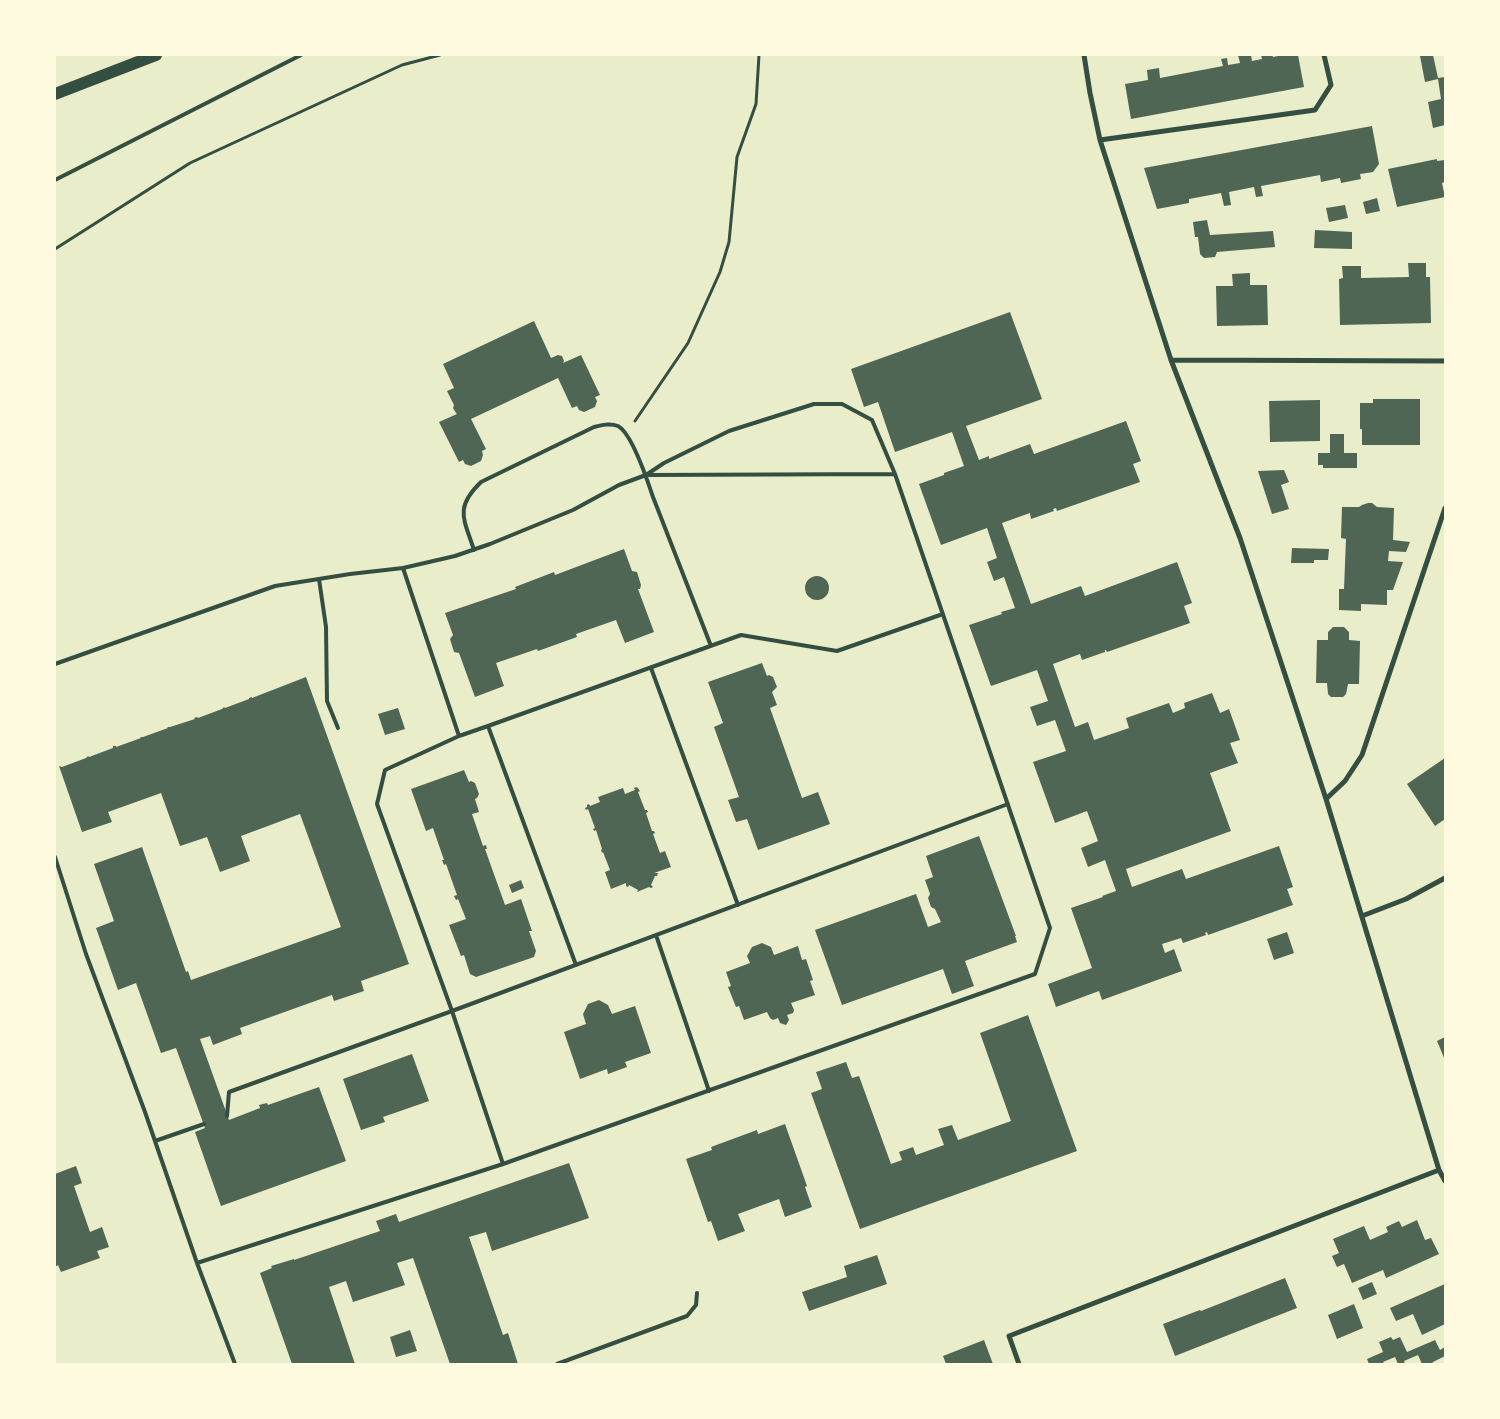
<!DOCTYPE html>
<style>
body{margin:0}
#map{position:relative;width:1500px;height:1419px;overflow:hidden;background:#e9edc9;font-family:Lato,sans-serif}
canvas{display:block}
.frame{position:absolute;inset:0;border:56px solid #fefae0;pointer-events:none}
</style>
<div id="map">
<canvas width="1500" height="1419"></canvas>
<div class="frame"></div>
</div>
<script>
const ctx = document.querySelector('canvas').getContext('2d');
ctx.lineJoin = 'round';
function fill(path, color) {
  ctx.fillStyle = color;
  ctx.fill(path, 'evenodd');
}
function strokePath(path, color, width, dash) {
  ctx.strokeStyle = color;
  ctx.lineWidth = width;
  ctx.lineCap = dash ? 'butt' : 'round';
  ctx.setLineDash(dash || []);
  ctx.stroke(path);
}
fill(new Path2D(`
 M1238 55H1251L1252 61 1262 59 1261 55H1272L1273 57 1283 55H1298L1304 87 1131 119 1125 84 1148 80 1147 70 1159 68 1160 78 1223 66 1221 59 1227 58 1228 65 1240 63Z
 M1427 55H1433L1438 78 1445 77V125L1433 128 1428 102 1441 99 1438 79 1425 82 1420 56Z
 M1372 126 1379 164 1373 172 1360 174 1361 179 1341 183 1340 178 1321 182 1320 175 1261 186 1263 196 1256 197 1254 187 1229 192 1231 205 1224 206 1221 193 1189 199V203L1157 209 1144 168Z
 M1437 159V161L1445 160V182L1442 183 1445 197 1397 207 1388 169Z
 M1377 198 1380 211 1366 214 1363 202Z
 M1345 205 1348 218 1329 222 1326 208Z
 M1207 220 1210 235 1273 231 1275 247 1217 252 1215 257 1204 258 1200 254 1198 237H1195L1193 222Z
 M1315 230 1352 232V249L1314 248Z
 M1408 263H1426V277H1430L1431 323 1340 325 1339 279 1343 278 1342 266H1361V278L1409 277Z
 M1250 273V285H1267L1268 325 1217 326 1216 286H1233L1232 274Z
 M1010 312 1042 399 966 426 979 460 989 456V459L1030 444 1034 454 1126 421 1141 461 1133 464 1140 482 1057 511 1056 508 1053 509 1054 511 1031 519 1030 513 1002 523 1031 604 1081 586 1085 596 1177 562 1192 603 1184 606 1190 623 1107 652 1106 650H1105V652L1082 660 1080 654 1053 664 1075 727 1088 722 1094 740 1129 728 1126 718 1169 703 1173 713 1185 708 1184 703 1212 693 1220 713 1229 709 1240 740 1230 743 1238 763 1210 773 1231 831 1126 869 1132 887 1182 869 1186 879 1279 846 1293 887 1287 889 1293 905 1208 935 1207 932 1205 933 1206 935 1183 943 1181 938 1162 944 1165 953 1174 949 1182 971 1102 1000 1099 991 1056 1007 1048 984 1092 968 1071 908 1103 897 1102 896 1116 891 1105 860 1088 867 1081 848 1098 841 1087 811 1055 823 1033 762 1066 751 1055 720 1037 726 1030 707 1048 701 1037 670 991 686 969 625 1002 614 1001 612 1015 608 1004 577 994 581 987 562 997 558 987 528 941 545 919 484 944 475V473L964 466 952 432 895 452 878 402 864 407 851 369Z
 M534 321 551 358 558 355 562 356 564 361 563 363 581 355 600 395 595 397 597 401 595 407 584 412 579 410 577 406 572 408 558 378 471 419 486 449 482 451 483 455 481 461 471 466 465 464 463 460 459 462 439 422 457 414 456 413 453 408 454 405 447 391 454 388 443 364Z
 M1373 399H1420V445H1362V429H1360V403H1373Z
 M1320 400V441L1270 442 1269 401Z
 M1330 434H1344V453H1357V468H1323V465H1318V453H1330Z
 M1284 470 1289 482 1281 485 1289 509 1272 514 1258 471Z
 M1368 503H1372L1377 507 1394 508 1393 540 1410 542 1406 552 1389 551 1388 561 1403 562 1393 590H1387V605L1361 604V611L1339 610V589H1344L1346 539 1341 538 1342 507H1359L1362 505Z
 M1292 548 1329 549 1328 560H1314V563H1291Z
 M624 549 632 571 637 572 641 585 640 589H638L654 632 625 643 616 620 576 634 577 637 538 651 537 649 496 663 504 686 475 697 459 653 454 652 450 639 453 635 445 613 516 589 515 587 554 572 555 575Z
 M805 588a12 12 0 1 1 24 0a12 12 0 1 1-24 0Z
 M1333 627H1344L1349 632V640L1360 641 1359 684H1348L1346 694 1343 697H1331L1328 694 1327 683H1316L1317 640H1328V632Z
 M762 663 767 676 769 675 773 677 777 687 772 692 777 705 770 708 802 798 818 792 830 824 758 850 747 819 736 822 728 800 739 797 714 727 723 723 708 682Z
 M306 677 409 964 361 981 364 991 334 1001 332 995 240 1028 242 1034 213 1045 210 1036 200 1039 229 1120 260 1108 259 1105 267 1103 268 1105 319 1087 346 1161 221 1206 195 1132 205 1128 176 1048 161 1053 136 983 118 990 96 928 114 921 94 864 142 847 186 972 188 971 191 980 341 927 300 814 241 836 250 861 220 872 207 837 180 846 161 793 108 812 112 822 82 832 59 766 62 767 86 758 88 756 89 757 113 748V746H116V747L141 738 140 737H143L168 728 167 727H170L195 719 194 718 197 717 198 718 222 709 224 707 225 708 249 699V698L252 697V698Z
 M398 708 405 729 385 735 378 714Z
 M1445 758V819L1435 826 1407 784Z
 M464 770 469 782 471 781 475 783 479 794 477 798 475 799 479 812 472 814 483 846 486 845 487 849H485L505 905 521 899 532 931H529L536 951 534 957 476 977 470 974 464 955 461 956 449 925 466 919 458 899 456 900 454 896 457 895 446 864 444 865 442 860H444L433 828 426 831 411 789Z
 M637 787 640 791 638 792 645 810H647L648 812 646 813 652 831H654L655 833 653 834 660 853 665 851 671 867 654 873H658L657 876H655L651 885 653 887 651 888 649 887 637 892 638 890 629 885 628 887 626 886V883L611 889 605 872 610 870 603 852 602 853 601 850 602 849 596 830 594 831 593 829 595 828 588 809 586 810 585 808 587 807V805L589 804 590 806 600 802 598 797 623 788 625 794 635 790 634 788Z
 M979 836 1016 936H1015L1017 942 965 961 974 986 952 994 943 969 842 1005 815 930 916 894 928 927 941 922 935 909 931 907 928 898 930 894 925 880 933 877 926 856Z
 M521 880 524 888 512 893 509 885Z
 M1287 932 1294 953 1274 960 1267 939Z
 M762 943 771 947 774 955 798 946 802 960 806 959 813 980 810 981 815 995 791 1003 794 1010 793 1013 787 1015 789 1020 786 1025 780 1023 778 1018 773 1020 770 1018 767 1012 744 1020 739 1006 736 1007 728 987 731 986 726 972 750 963 747 956 752 947Z
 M599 1000 608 1005 612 1014 635 1006 651 1053 625 1062 627 1067 608 1074 607 1069 580 1079 564 1032 586 1024 583 1014 588 1004Z
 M1028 1015 1077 1151 860 1229 811 1093 822 1089 816 1072 846 1062 852 1078 859 1076 891 1164 902 1160 899 1152 913 1147 916 1155 944 1145 938 1129 952 1125 958 1140 1011 1121 980 1033Z
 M1445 1037V1060L1437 1041Z
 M412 1054 429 1101 383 1117 385 1122 361 1130 343 1079Z
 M785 1124 807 1186 805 1187 812 1207 785 1217 779 1199 738 1214 745 1231 718 1241 711 1221 708 1222 686 1159 712 1150 711 1147 757 1130 758 1134Z
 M569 1163 589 1218 492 1251 486 1232 469 1237 503 1335 508 1333 518 1364H450L413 1258 397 1263 405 1285 353 1302 346 1281 329 1287 355 1364H292L260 1273 272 1268 271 1266 294 1259V1260L380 1231 376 1221 396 1214 399 1222Z
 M76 1166 82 1183 74 1186 90 1232 102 1227 109 1247 97 1251 100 1258 61 1272 58 1265 55 1267V1174Z
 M1417 1220 1425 1240 1431 1238 1439 1254 1386 1278 1383 1270 1352 1283 1344 1264 1337 1267 1332 1256 1339 1253 1333 1239 1364 1226 1370 1240 1388 1232 1386 1227 1399 1221 1402 1227Z
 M877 1255 887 1284 809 1311 802 1292 847 1277 844 1266Z
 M1285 1278 1297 1308 1175 1356 1163 1324 1200 1310 1201 1311Z
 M1372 1282 1377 1294 1363 1300 1358 1288Z
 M1445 1284V1324L1422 1335 1413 1314 1396 1321 1390 1308Z
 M1354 1304 1363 1328 1337 1339 1328 1315Z
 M410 1330 417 1351 396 1357 390 1337Z
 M1391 1337 1393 1340 1400 1337 1407 1352 1435 1340 1440 1350 1445 1347V1356L1433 1362 1432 1364H1422L1418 1355 1404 1361 1405 1364H1398L1395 1357 1383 1362 1384 1364H1369L1367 1359 1383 1352 1379 1342Z
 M984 1340 993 1364H946L943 1356Z`), '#4f6655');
strokePath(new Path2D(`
 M55 249 190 163 402 65 440 55
 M635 421 688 343 720 272 729 242 737 157 756 104 759 55`), '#344e41', 3);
strokePath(new Path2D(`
 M55 180 301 55
 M646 475 895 474
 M474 550C464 519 454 508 481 482L594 427C602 425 610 423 618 426 632 433 648 482 653 497L711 646
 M403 568 459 736
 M319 579 326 627 327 701 338 728
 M55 664 275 586 350 574 403 568 455 556 490 544 573 510 619 485 646 475 664 463 729 431 814 404H842L872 420 895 474 1050 928 1035 974 503 1164 197 1263
 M651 668 738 905
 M488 726 459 736 385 770 377 804 452 1011 503 1164
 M55 857 86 954 145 1112 197 1263 235 1364
 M656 935 709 1091
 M576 965 488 726 741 635 837 651 943 614
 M227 1116 229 1092 452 1011 1008 804
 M155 1141 204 1124
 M557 1364 687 1316 696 1305 697 1293`), '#344e41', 4);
strokePath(new Path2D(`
 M1084 55 1090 93 1100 140 1171 360 1240 538 1326 799 1439 1170 1445 1181
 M1100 140 1315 110 1331 85 1324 55
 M1171 360 1445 361
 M1326 799 1345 781 1362 755 1445 508
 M1362 916 1406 899 1445 878
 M1019 1364 1009 1336 1439 1170`), '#344e41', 5);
strokePath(new Path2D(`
 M55 94 156 55`), '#344e41', 12);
</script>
